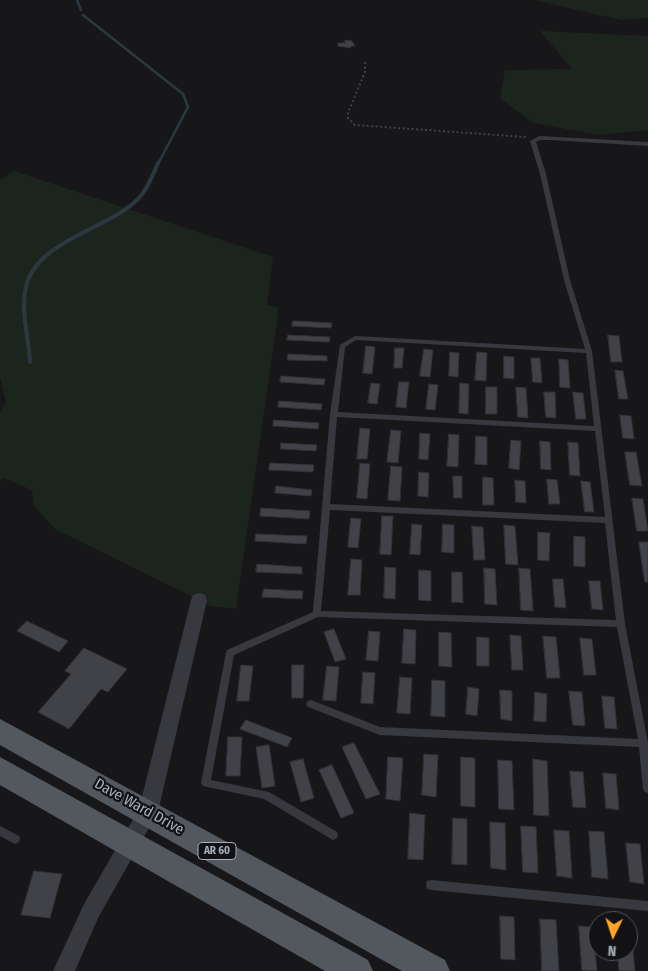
<!DOCTYPE html>
<style>
body{margin:0}
#map{position:relative;width:648px;height:971px;overflow:hidden;background:#171719;font-family:"Fira Sans Condensed",sans-serif}
canvas{display:block}
.north{position:absolute;left:588px;top:911px;width:50px;height:50px;box-sizing:border-box;background:#121214;border:1px solid #4e5156;border-radius:50%;rotate:184deg;font-size:14px;font-weight:700;line-height:20px;text-align:center;color:#a8afba}
.north::after{content:'';display:block;margin:auto;width:18px;height:22px;background:#ffa529;clip-path:polygon(50% 0,100% 100%,50% 72%,0 100%)}
</style>
<div id="map">
<canvas width="648" height="971"></canvas>
<div class="north">N</div>
</div>
<script>
const ctx = document.querySelector('canvas').getContext('2d');
ctx.lineJoin = 'round';
function fill(path, color) {
  ctx.fillStyle = color;
  ctx.fill(path, 'evenodd');
}
function strokePath(path, color, width, dash) {
  ctx.strokeStyle = color;
  ctx.lineWidth = width;
  ctx.lineCap = dash ? 'butt' : 'round';
  ctx.setLineDash(dash || []);
  ctx.stroke(path);
}
function write(font, color, halo, rows, align = 'center') {
  ctx.font = font + ' "Fira Sans Condensed",sans-serif';
  ctx.lineWidth = 4.5;
  ctx.setLineDash([]);
  ctx.textBaseline = 'middle';
  ctx.strokeStyle = halo;
  ctx.fillStyle = color;
  for (const [text, x, y, turn = 0] of rows) {
    ctx.save();
    ctx.translate(x, y);
    ctx.rotate((+turn || 0) * Math.PI / 180);
    ctx.textAlign = isNaN(turn) ? turn : align;
    if (halo) ctx.strokeText(text, 0, 0);
    ctx.fillText(text, 0, 0);
    ctx.restore();
  }
}
fill(new Path2D(`
 M534 0H648V18L622 20Z
 M540 31 648 36V130L600 135 534 123 500 98 505 70 572 69Z
 M14 171 273 257 267 305 279 308 236 609 211 606 55 529 34 506 32 490 4 478 0 482V412L6 402 0 377V180Z`), '#1c251d');
strokePath(new Path2D(`
 M77 0 81 10
 M83 15 183 94 188 107 158 164`), '#2c383f', 2.5);
strokePath(new Path2D(`
 M30 362C29 336 19 308 27 283 40 240 108 229 138 199 147 190 153 175 158 163`), '#2c383f', 4);
const building = new Path2D(`
 M345 40 352 41 355 46H351V48L338 46V43H345Z
 M293 321 332 323 331 328 292 326Z
 M288 335 330 337 329 342 287 340Z
 M608 335 619 336 622 362H611Z
 M366 346 375 347 372 374 363 373Z
 M395 348H404L402 368H394Z
 M424 349 433 350 430 377 420 376Z
 M450 352 459 353 458 377 449 376Z
 M477 352 487 353 486 381 475 380Z
 M288 354 327 356V361L288 360Z
 M504 356 514 357V379L504 378Z
 M531 358H540L542 383 533 382Z
 M559 359 568 360 570 388 560 387Z
 M615 370 623 371 628 399H619Z
 M281 376 325 379 324 385 280 382Z
 M399 382H409L406 408 396 407Z
 M371 383 380 384 377 404 368 403Z
 M460 383 469 384 468 414 459 413Z
 M429 384 438 385 435 410 426 409Z
 M486 387H497V414H486Z
 M516 387 526 388 528 418 518 417Z
 M544 392H555L556 418 546 417Z
 M573 392 583 393 586 419H576Z
 M279 401 322 404 321 410 278 407Z
 M620 415 631 416 634 439 623 438Z
 M274 420 319 423 318 429 273 426Z
 M360 428 370 429 367 459H357Z
 M391 430 401 431 398 463 387 462Z
 M420 433 430 434 428 460 419 459Z
 M449 434 459 435 458 467 447 466Z
 M476 436 487 437V465L475 464Z
 M511 440 521 441 519 470 509 468Z
 M540 441 550 442 551 470 541 469Z
 M568 442 578 443 580 476 570 475Z
 M281 443 317 445 316 451 281 449Z
 M625 452H636L642 486 630 485Z
 M270 463 314 465 313 472 269 470Z
 M360 463 370 464 367 499 357 498Z
 M391 466 402 467 400 501 388 500Z
 M419 472 429 473 428 497 418 496Z
 M453 476H462V498H454Z
 M483 477 493 478 494 505H483Z
 M547 479 557 480 560 504H549Z
 M515 480 525 481 526 503 516 502Z
 M581 481 590 482 594 512H585Z
 M276 486 312 490 311 496 275 493Z
 M632 498 643 499 648 531H637Z
 M261 508 310 511 309 519 260 516Z
 M382 516H393L391 555 380 554Z
 M351 518 361 519 358 548 348 547Z
 M412 524 422 525 420 555 410 554Z
 M443 524 454 525V553L442 552Z
 M504 525 515 526 518 565 506 564Z
 M472 526 483 527 485 560H474Z
 M538 532 550 533 549 561 538 560Z
 M256 534 307 536 306 544 255 541Z
 M574 536 585 537V567L574 566Z
 M639 542H648V582H645Z
 M351 559 362 560 360 595H348Z
 M257 564 302 567V574L256 572Z
 M385 567 396 568 395 599 384 598Z
 M484 568 495 569 497 605 485 604Z
 M519 568 530 569 533 611 521 610Z
 M419 570 431 571V601L419 600Z
 M452 572H462L463 603 452 602Z
 M553 579H563L566 608 555 607Z
 M589 581H600L603 610 592 609Z
 M264 589 303 591 302 599 262 597Z
 M27 621 68 641 59 652 17 631Z
 M334 629 346 659 335 662 324 632Z
 M404 629 416 630 415 664 402 663Z
 M369 631 380 632 378 661 366 660Z
 M439 632 451 633 452 667 439 666Z
 M510 635 521 636 523 670H512Z
 M543 636 556 637 560 678H547Z
 M477 637 489 638V666H477Z
 M580 638 592 639 596 675H584Z
 M84 648 127 669 108 692 101 689 69 729 38 712 71 674 65 671Z
 M241 665 253 666 249 701H237Z
 M292 665H304L303 698H292Z
 M327 666 339 667 336 701 323 700Z
 M363 672 375 673 373 704 361 703Z
 M400 677 412 678 410 714 397 713Z
 M432 680 445 681V717L431 716Z
 M468 687 479 689 477 716 466 714Z
 M500 690 512 691V721L501 719Z
 M569 691 582 692 585 726 573 725Z
 M535 692 547 694 546 722 534 721Z
 M602 696 614 697 617 729 605 728Z
 M246 720 292 738 287 747 240 729Z
 M228 737H242L240 776H226Z
 M354 743 380 794 366 799 342 747Z
 M269 745 275 786 262 788 256 747Z
 M424 754 438 755 436 797 422 795Z
 M388 757 403 758 400 801 386 799Z
 M461 757 475 758V807L461 806Z
 M303 759 314 798 301 802 290 762Z
 M533 759 547 761 549 816 534 815Z
 M498 760 512 761 514 810 499 809Z
 M332 765 354 813 341 818 319 770Z
 M570 771 583 772 586 808 573 807Z
 M603 773 616 774 619 810 606 808Z
 M410 813 425 815 423 860 408 859Z
 M453 818 467 819V865L452 864Z
 M490 822 505 823 506 870 491 868Z
 M521 826 536 827 538 873 523 872Z
 M554 830 569 831 572 878 557 876Z
 M589 831 604 832 608 879 592 877Z
 M626 843 640 844 644 884 630 882Z
 M34 871 62 874 50 918 21 915Z
 M500 916 514 917 515 960 501 959Z
 M540 919 556 920 559 971H542Z
 M579 926 593 927 597 971 582 970Z
 M628 929H631L635 971H619L617 951H628Z`);
fill(building, '#414247');
strokePath(building, '#313136', 1);
strokePath(new Path2D(`
 M365 62V72L348 113V118L355 125 526 137`), '#3e4146', 2, [2, 2.5]);
fill(new Path2D(`
 M539 136 648 142V146L551 140H540L536 142 546 174 570 280 592 351 625 624 648 743V793L645 792 643 789 639 747 380 735 308 707 306 704 308 701 311 700 380 727 638 739 617 627 318 617 234 655 211 780 269 792 337 832 338 835 337 838 333 840 264 799 203 786 201 783 226 653 227 650 313 612 330 414 340 345 355 336 585 349 564 280 540 174 530 141ZM356 340 586 353 594 426 338 412 345 347ZM337 417 595 431 605 517 330 504ZM330 510 605 523 616 620 321 611Z
 M0 826 19 836 20 839 19 842 15 844 0 836Z
 M431 880 648 901V911L431 890 427 889 426 885 427 881Z`), '#38393f');
fill(new Path2D(`
 M199 593 205 595 207 600 158 812 98 918 75 971H53L84 904 139 809 191 600 193 595Z`), '#38393f');
fill(new Path2D(`
 M0 719 445 960 450 971H402L0 745Z
 M0 757 368 960 373 971H325L0 785Z`), '#53575e');
for (const [x, y, w] of [
 [217,851,38]
]) {
  const box = new Path2D();
  box.roundRect(x - w / 2, y - 8.5, w, 17, 4);
  ctx.fillStyle = '#121214';
  ctx.fill(box);
  strokePath(box, '#a8afba', 1);
}
write('bold 11px', '#a8afba', null, [
 ["AR 60",217,851]
]);
write('15px', '#a8afba', '#121214', [
 ["Dave Ward Drive",139,807,29]
]);
</script>
